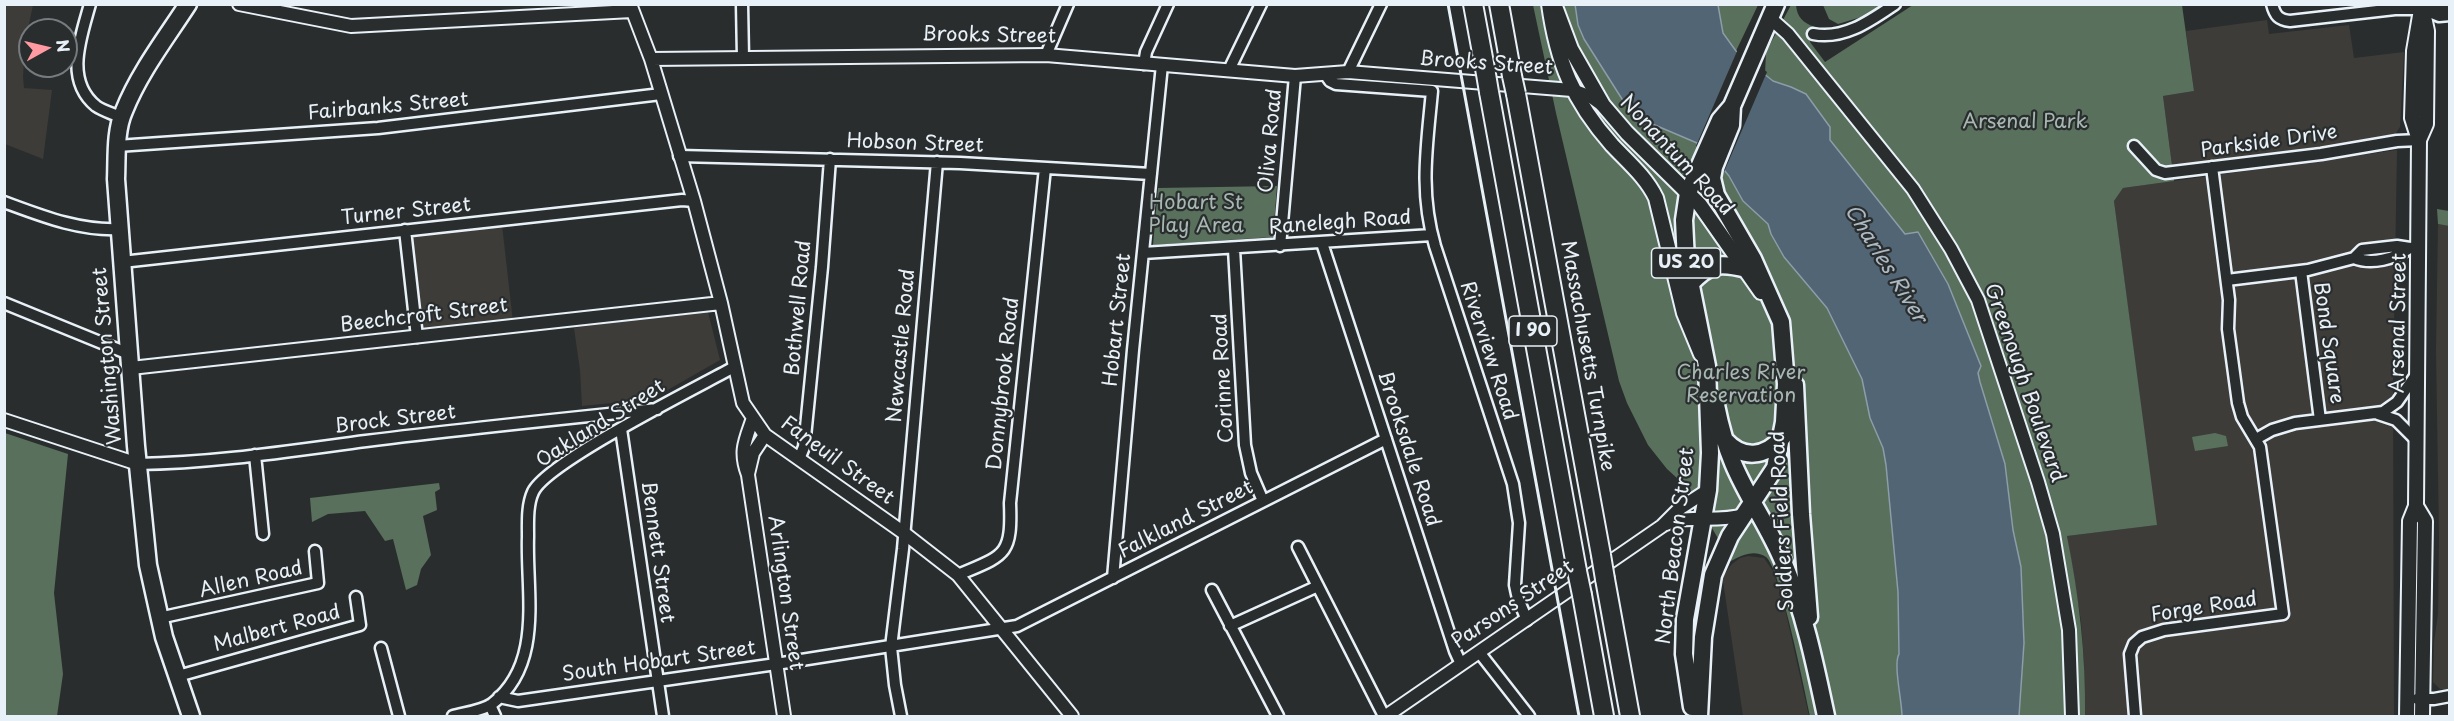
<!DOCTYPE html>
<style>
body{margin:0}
#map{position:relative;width:2454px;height:721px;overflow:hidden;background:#2a2d2e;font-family:"Playpen Sans",sans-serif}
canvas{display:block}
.frame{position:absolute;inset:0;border:6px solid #e8f1f8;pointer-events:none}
.north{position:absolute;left:18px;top:18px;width:60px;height:60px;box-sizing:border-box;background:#2a2d2e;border:2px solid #767b7f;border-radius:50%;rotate:82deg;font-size:16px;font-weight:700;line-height:24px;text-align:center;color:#e8f1f8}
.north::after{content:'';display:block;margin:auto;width:21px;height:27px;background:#ff9aa2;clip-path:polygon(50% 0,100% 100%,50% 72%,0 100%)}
</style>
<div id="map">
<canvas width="2454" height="721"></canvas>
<div class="frame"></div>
<div class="north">N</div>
</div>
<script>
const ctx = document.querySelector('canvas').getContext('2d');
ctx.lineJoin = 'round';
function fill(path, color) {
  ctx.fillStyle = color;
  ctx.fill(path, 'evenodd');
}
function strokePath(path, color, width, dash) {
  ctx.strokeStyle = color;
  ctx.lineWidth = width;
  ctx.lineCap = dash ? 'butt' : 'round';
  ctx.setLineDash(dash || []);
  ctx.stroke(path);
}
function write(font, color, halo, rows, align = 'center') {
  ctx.font = font + ' "Playpen Sans",sans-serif';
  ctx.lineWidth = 4.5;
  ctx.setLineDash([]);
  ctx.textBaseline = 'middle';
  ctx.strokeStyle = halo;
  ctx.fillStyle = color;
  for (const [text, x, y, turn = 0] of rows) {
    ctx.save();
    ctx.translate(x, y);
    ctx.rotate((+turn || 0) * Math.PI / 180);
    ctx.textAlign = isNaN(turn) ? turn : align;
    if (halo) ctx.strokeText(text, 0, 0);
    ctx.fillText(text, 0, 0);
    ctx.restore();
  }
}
fill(new Path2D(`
 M4 5H33L25 43 23 77 24 88 52 90 43 159 5 144Z
 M2267 20 2269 34 2349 25 2354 58 2404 52 2400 127 2393 137 2172 166 2163 96 2194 91 2186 31Z
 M2397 150 2393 381 2394 716H2085L2084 661 2081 621 2067 536 2156 525 2114 201 2123 188Z
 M2438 224 2450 226 2449 689H2440L2433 682 2434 642 2438 614 2439 537 2436 351Z
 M502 225 513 322 423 330 415 286 412 234Z
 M708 312 720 360 652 399 582 406 580 370 574 328 650 317Z
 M1748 556 1764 558 1773 571 1783 600 1809 716H1743L1723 581V576L1732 564 1740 558Z`), '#3d3c38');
fill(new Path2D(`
 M1533 5H1575L1584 39 1622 99 1643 120 1697 143 1712 155 1729 176 1743 201 1768 224 1771 234 1784 257 1827 308 1862 379 1870 418 1883 448 1886 465 1898 592 1899 654C1893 664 1902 701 1902 716H1810C1805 692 1780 567 1766 557 1755 549 1741 555 1731 561L1690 490 1667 469 1648 445 1627 403 1619 381 1556 113Z
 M1718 5H1758L1736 51 1723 33Z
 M1791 5H1796C1797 17 1803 23 1815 27L1810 42 1825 62 1913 5H2182L2194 91 2163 96 2174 181 2123 188 2114 201 2157 525 2067 536C2079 596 2086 655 2085 716H2019L2024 643 2021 567 2013 530 2005 464 1980 382 1978 373 1981 366 1948 284 1918 232 1905 234 1830 140V127L1820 114 1791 87 1773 81 1765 74 1766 52Z
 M1823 5H1885L1871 14 1838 24 1829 19Z
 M1277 186 1273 237 1153 245 1158 188Z
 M2437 209 2449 211V226L2438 224Z
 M5 433 68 454 54 593 63 674 57 716H5Z
 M2215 433 2226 436 2228 446 2195 451 2192 437Z
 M439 483 440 489 435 492 437 510 423 516 431 555 421 569 417 585 406 590 393 539 385 541 365 511 328 514 312 522 310 498Z`), '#58705c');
const water = new Path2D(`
 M1575 4 1718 5 1723 33 1736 51 1773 81 1791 87 1806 94 1830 127V140L1905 234 1918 232 1948 284 1981 366 1978 373 1980 382 2005 464 2013 530 2021 567 2024 643 2019 716H1902C1902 701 1893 664 1899 654L1898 592 1886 465 1883 448 1870 418 1862 379 1827 308 1784 257 1771 234 1768 224 1743 201 1729 176 1712 155 1697 143 1643 120 1622 99 1584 39 1578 25Z`);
fill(water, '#516574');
strokePath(water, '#8d9da9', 1.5);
fill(new Path2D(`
 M1738 49 1767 72 1724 172 1718 169 1709 157 1696 146Z`), '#2a2d2e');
const minor = new Path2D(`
 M90 4C81 37 64 80 96 106 103 111 114 114 122 118
 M742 4 743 58
 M2272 4C2275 16 2279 20 2290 21L2395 9H2422L2450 5
 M2422 9 2439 16 2450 15
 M1813 34C1844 40 1870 21 1895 4
 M1046 55 1068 4
 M1144 64 1146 52 1168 4
 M1229 70 1261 4
 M1348 72 1381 4
 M1325 74 1330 81 1336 84 1432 91C1427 146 1419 191 1435 246L1513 484 1519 523 1515 585 1518 599 1527 620
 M117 146 378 128 661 94
 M2134 146 2156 170 2165 173 2321 154 2397 141 2419 140
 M679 156 960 163 1151 174
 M4 202C42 216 79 231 120 229
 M405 230 417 337
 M1322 243 1455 651 1461 664
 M1280 246 1295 76
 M1234 249 1245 445 1251 473 1263 501
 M1143 253 1432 235
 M2354 258C2372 265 2394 259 2410 248
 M122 262 682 200 694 201
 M2301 271 2320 420
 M2227 280 2308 270 2354 258 2362 250 2397 246 2410 248 2419 247
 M4 303 129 354
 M2378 414 2396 420 2417 441
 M621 429 663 716
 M2256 439 2272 430 2295 423 2383 412 2397 402 2418 372
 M255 455 263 534
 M799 459 804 447 822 267 830 159
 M138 464C214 463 290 451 366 441 462 429 560 419 657 409
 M1298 547 1384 716
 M958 575C1005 555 1012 556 1010 503L1045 168
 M1113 578 1133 350 1162 65
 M1212 590 1278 716
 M159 618 318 583 315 551
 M1230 626 1318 586
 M381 648 399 716
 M1479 652 1529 716
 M178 676 360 625 356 597
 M499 697 518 701 776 664 1017 626 1386 439
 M2417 699H2434L2450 696
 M490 705 495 716
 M453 716C464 713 482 711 492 704 544 664 526 593 528 537 528 522 527 505 533 492 547 462 698 387 734 367
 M901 716 895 685 891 647 903 549 937 162
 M2135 716 2130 654 2134 644 2142 637 2164 630 2283 614 2260 447 2242 417 2238 403 2228 329 2229 300 2212 167`);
const tertiary = new Path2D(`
 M239 4 351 26 632 11
 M630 4 651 59 694 201 721 303 743 403 765 435 904 533 958 575 1072 716
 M1770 18 1788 34 1913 189 1951 249 1978 300 2038 482 2053 534 2069 630 2072 716
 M651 59 1046 55 1295 76 1348 72 1572 90 1591 97 1602 105
 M131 368 721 303
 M753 418C745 441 739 451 748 475L784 716
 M4 420 138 464
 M748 474 753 453 765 435
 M1666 524C1689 514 1716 523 1744 515
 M1386 716 1662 526 1679 509 1708 490`);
const secondary = new Path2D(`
 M1549 4C1557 62 1573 101 1612 145 1628 162 1646 177 1656 198L1684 313 1701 354
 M1556 9 1571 49 1603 105 1627 133 1700 205 1761 292
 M2419 140 2426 124 2427 31 2423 12
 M2416 506 2425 521 2422 716
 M2407 716 2410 521 2416 506 2419 140 2412 118 2414 51 2422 4`);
const primary = new Path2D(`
 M188 4C166 38 139 73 124 111 115 131 117 158 116 179L136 446 148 565 164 637 191 716
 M1690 284C1710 263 1719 262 1747 269
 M1795 385 1801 514 1809 617
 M1716 405C1720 425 1725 444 1733 463 1747 497 1769 527 1783 561 1804 611 1815 664 1826 716
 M1725 440C1743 460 1765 457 1782 438
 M1692 707 1684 654 1685 619 1708 490 1710 453 1707 366 1686 261 1684 220 1688 193 1696 174 1720 120 1732 106
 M1699 716 1703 637 1713 575 1730 536 1775 468 1784 422 1786 384 1781 322 1753 259 1716 195 1712 178 1714 167 1731 125 1732 106 1776 4`);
const motorway = new Path2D(`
 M1473 4 1486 74
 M1499 4 1512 76
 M1489 92 1577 571
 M1516 94 1601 555
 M1605 579 1630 716
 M1582 595 1604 716`);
strokePath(minor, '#e8f1f8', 15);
strokePath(tertiary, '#e8f1f8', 16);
strokePath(secondary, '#e8f1f8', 18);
strokePath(primary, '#e8f1f8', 21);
strokePath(motorway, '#e8f1f8', 22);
strokePath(minor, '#2a2d2e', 10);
strokePath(tertiary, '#2a2d2e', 12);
strokePath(secondary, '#2a2d2e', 14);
strokePath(primary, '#2a2d2e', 16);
strokePath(motorway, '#2a2d2e', 18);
strokePath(new Path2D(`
 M1448 4 1579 716`), '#e8f1f8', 3);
const motorwayBridge = new Path2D(`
 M1486 74 1489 92
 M1512 76 1516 94
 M1601 555 1605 579
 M1577 571 1582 595`);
strokePath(motorwayBridge, '#e8f1f8', 22, []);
strokePath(motorwayBridge, '#2a2d2e', 18);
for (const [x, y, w] of [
 [1686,263,69],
 [1533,331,48]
]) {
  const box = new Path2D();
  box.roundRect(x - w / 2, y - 15, w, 30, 4.5);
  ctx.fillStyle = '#2a2d2e';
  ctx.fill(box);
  strokePath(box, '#e8f1f8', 1.5);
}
write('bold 18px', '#e8f1f8', null, [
 ["US 20",1686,263],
 ["I 90",1533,331]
]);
write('20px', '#e8f1f8', '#2a2d2e', [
 ["Brooks Street",989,36,1],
 ["Brooks Street",1486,64,4],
 ["Fairbanks Street",388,107,-5],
 ["Oliva Road",1271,141,-85],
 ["Parkside Drive",2269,142,-8],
 ["Hobson Street",915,144,2],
 ["Nonantum Road",1676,156,47],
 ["Turner Street",406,212,-6],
 ["Ranelegh Road",1340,223,-4],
 ["Bothwell Road",799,308,-85],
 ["Beechcroft Street",424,316,-7],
 ["Hobart Street",1118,320,-84],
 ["Arsenal Street",2399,323,-89],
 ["Bond Square",2328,343,82],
 ["Newcastle Road",902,346,-85],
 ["Riverview Road",1488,351,72],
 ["Washington Street",108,356,-95],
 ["Massachusetts Turnpike",1587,356,80],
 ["Corinne Road",1224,378,-93],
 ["Greenough Boulevard",2024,383,71],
 ["Donnybrook Road",1004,384,-84],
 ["Brock Street",395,420,-7],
 ["Oakland Street",601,424,-32],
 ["Brooksdale Road",1408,449,72],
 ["Faneuil Street",837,461,36],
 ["Falkland Street",1186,520,-27],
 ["Soldiers Field Road",1783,521,-93],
 ["North Beacon Street",1676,546,-83],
 ["Bennett Street",657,552,82],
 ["Allen Road",251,580,-13],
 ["Arlington Street",785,593,82],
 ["Parsons Street",1513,605,-34],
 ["Forge Road",2204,608,-9],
 ["Malbert Road",277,629,-15],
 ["South Hobart Street",659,662,-8]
]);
write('20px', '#a7b7b2', '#2a2d2e', [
 ["Arsenal Park",2025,122],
 ["Hobart St",1196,203],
 ["Play Area",1196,226],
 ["Charles River",1741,373],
 ["Reservation",1741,396]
]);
write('italic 21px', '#acb9c3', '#2a2d2e', [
 ["Charles River",1885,264,58]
]);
</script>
